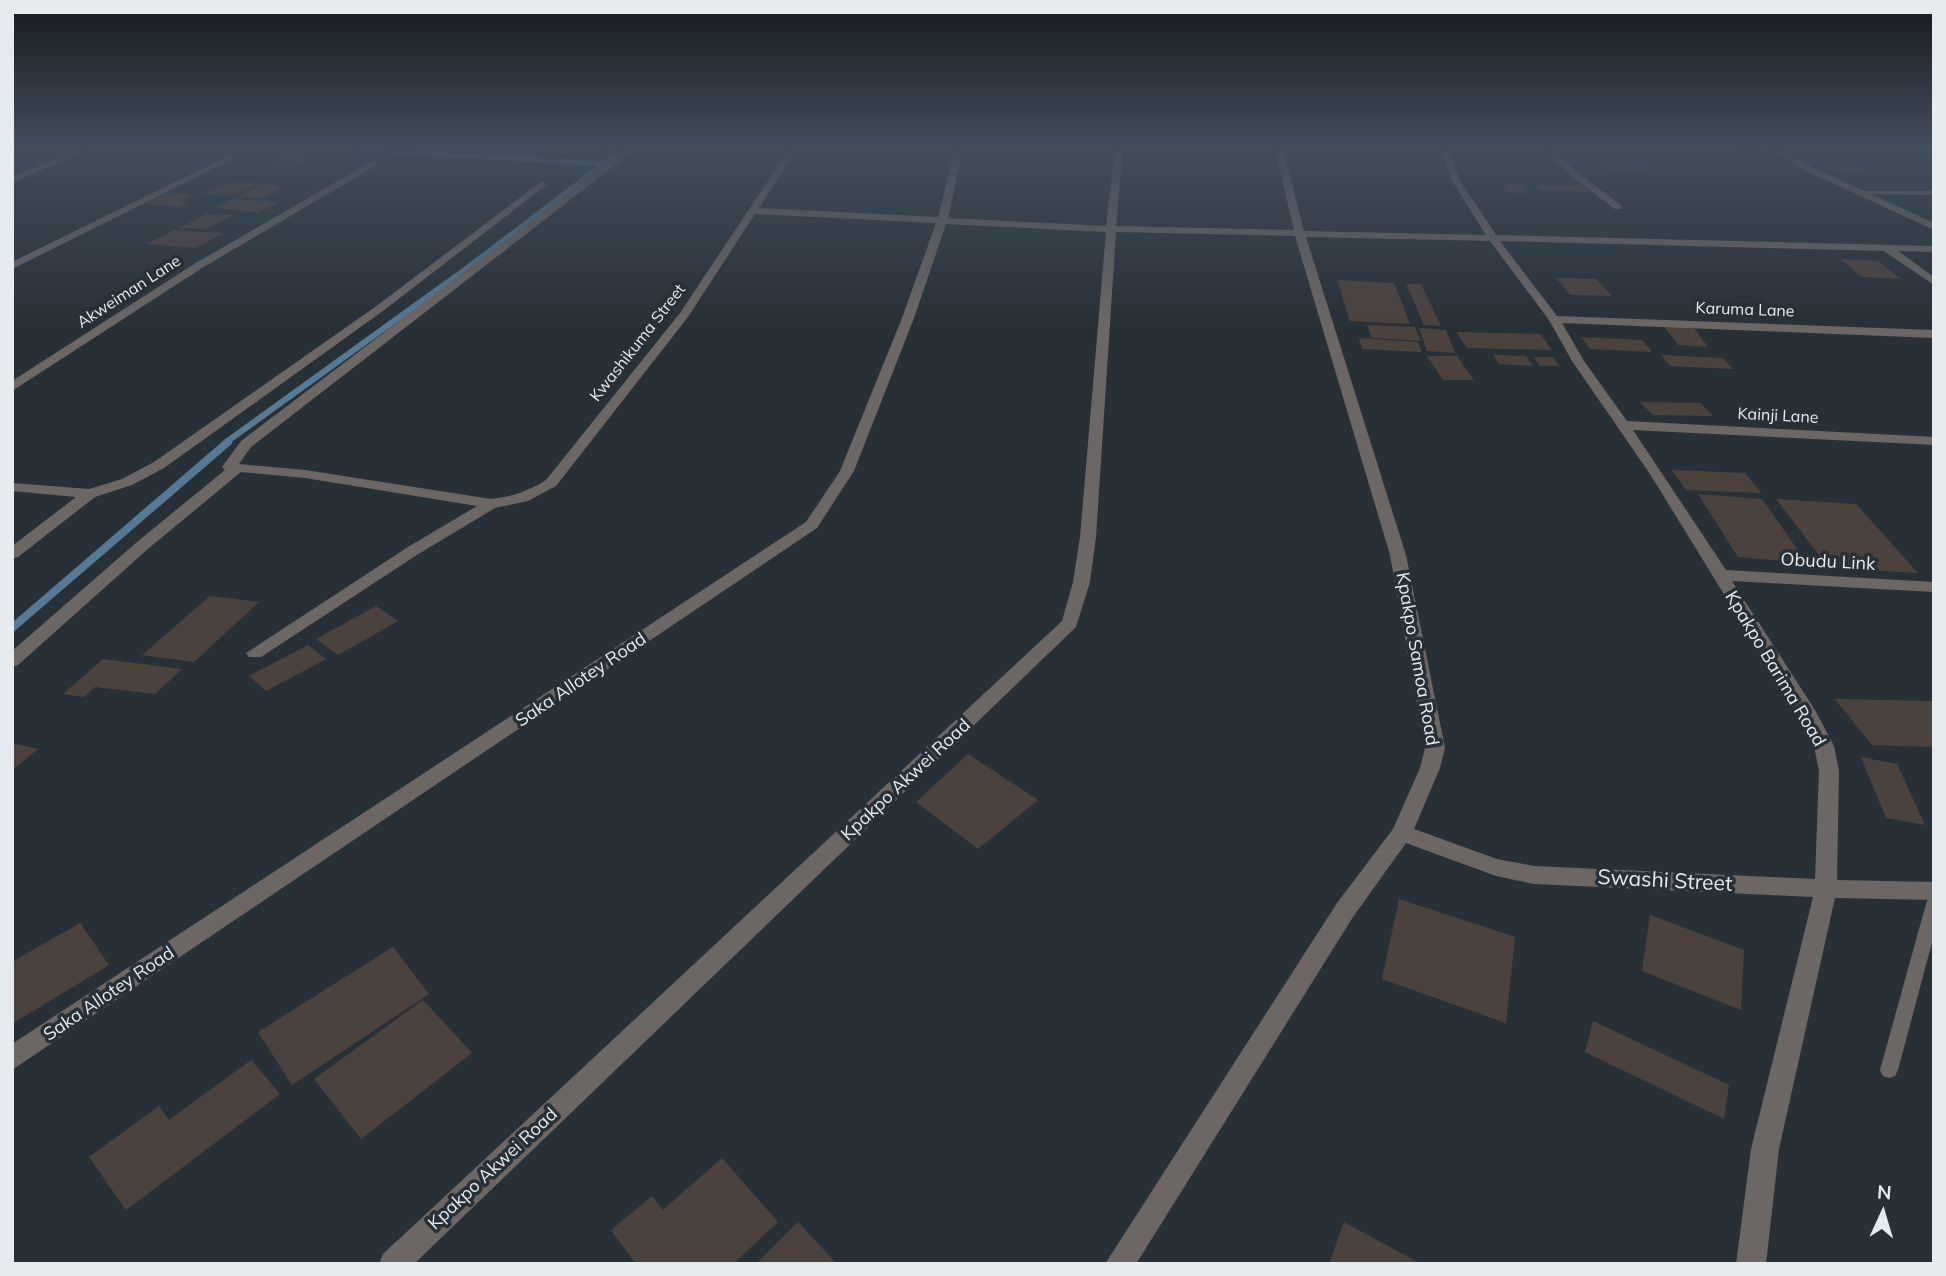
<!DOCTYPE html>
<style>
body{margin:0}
#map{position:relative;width:1946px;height:1276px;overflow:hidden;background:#283037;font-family:Mulish,sans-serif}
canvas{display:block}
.frame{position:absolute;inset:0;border:14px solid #e5ebef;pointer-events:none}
.north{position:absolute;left:1848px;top:1178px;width:70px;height:70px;-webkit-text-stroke:5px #283037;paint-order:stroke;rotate:4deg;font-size:19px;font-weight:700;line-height:28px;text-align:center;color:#e5ebef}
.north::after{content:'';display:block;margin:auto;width:24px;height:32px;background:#e5ebef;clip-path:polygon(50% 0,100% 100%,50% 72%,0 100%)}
</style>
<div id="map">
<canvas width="1946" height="1276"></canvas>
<div class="frame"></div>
<div class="north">N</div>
</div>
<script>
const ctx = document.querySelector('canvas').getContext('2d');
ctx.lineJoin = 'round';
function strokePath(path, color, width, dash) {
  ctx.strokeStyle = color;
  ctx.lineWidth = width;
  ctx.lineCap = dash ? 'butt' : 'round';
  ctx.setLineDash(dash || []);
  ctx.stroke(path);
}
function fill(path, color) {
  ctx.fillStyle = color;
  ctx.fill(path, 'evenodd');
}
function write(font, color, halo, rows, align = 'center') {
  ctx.font = font + ' Mulish,sans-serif';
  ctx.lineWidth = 7;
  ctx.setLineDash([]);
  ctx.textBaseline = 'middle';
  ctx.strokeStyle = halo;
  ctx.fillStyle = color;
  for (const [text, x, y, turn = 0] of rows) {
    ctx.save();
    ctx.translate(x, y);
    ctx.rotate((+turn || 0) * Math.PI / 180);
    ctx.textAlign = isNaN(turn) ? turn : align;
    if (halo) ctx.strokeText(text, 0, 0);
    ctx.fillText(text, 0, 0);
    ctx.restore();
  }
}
strokePath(new Path2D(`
 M350 149 604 164
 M453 278 623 149`), '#567995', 4.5);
strokePath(new Path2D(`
 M225 443 455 277`), '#567995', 6);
strokePath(new Path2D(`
 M12 628 228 442`), '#567995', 8);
fill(new Path2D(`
 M1731 149H1760L1769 154H1740Z
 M283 155 310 157 289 168 268 166 278 159H273Z
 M1600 164 1644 165 1652 173 1608 171Z
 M1823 164H1851L1871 173 1842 174Z
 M234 182 256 183 234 195 202 194Z
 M262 184 286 186 262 198 236 197Z
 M1502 184H1522L1528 193 1507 192Z
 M1534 185H1581L1589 192 1541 191Z
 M169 193 193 195 179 202H189L181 207 146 204Z
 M233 199 279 202 259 213 214 208Z
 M206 214 233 215 207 229 179 228Z
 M174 230 223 233 196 248 146 244Z
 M1840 259 1878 261 1901 279 1862 277Z
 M1556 278 1596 279 1612 296 1570 295Z
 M1337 280 1394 283 1410 324 1350 321Z
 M1406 284H1421L1441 326 1424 325Z
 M1367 325 1415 327 1421 341 1372 338Z
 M1664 326 1694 328 1708 347 1678 345Z
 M1419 328 1446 330 1455 353 1427 351Z
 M1456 332 1540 334 1552 350 1467 348Z
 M1581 337 1642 340 1652 352 1590 349Z
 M1359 338 1418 342 1422 352 1362 349Z
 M1493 355 1526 356 1533 366 1499 364Z
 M1661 355 1723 358 1733 369 1670 366Z
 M1427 356H1457L1474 380H1443Z
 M1534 357H1553L1559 366H1540Z
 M1640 402 1700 403 1713 416 1653 415Z
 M1672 470 1745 473 1761 493 1686 490Z
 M1698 494 1762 499 1807 563 1738 557Z
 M1776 499 1856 504 1918 573 1829 568Z
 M210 596 259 602 194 662 142 655Z
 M376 606 398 621 338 655 316 639Z
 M308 645 326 659 266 691 249 676Z
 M103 659 182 669 155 694 95 687 84 697 63 694Z
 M1835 699 1933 701 1934 747 1872 745Z
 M12 743 38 749 12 770Z
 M968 754 1038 800 978 849 916 802Z
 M1861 757 1897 764 1925 825 1886 818Z
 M1399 899 1515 937 1506 1023 1382 979Z
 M1650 915 1744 950 1741 1010 1642 971Z
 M80 923 109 965 12 1024V962Z
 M393 947 429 994 292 1085 258 1032Z
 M423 1000 472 1053 361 1139 314 1079Z
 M1593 1021 1729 1085 1724 1119 1585 1052Z
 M251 1060 280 1094 126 1210 89 1157 159 1106 169 1120Z
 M722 1158 778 1222 733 1264H636L611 1230 652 1196 663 1210Z
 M798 1222 837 1264H756Z
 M1344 1222 1421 1264H1329Z`), '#4c423d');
fill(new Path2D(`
 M1862 191H1934V195L1860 194 1859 193Z
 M1934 898V935L1898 1070 1895 1076 1889 1078 1883 1076 1880 1070 1926 904 1928 899Z`), '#6c6764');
fill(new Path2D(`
 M79 149H91L12 183V177Z
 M599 149H608L601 155 597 152Z
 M626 149H636L251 447 239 464 305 470 491 499C511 497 529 491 546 480L680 313 789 149H797L759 208 938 217 955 149H963L948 218 1106 226 1115 149H1123L1116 226 1294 230 1275 149H1283L1304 231 1486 235 1451 179 1441 149H1449L1459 179 1496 235 1934 246V252L1898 251 1934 277V285L1884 251 1500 241 1557 316 1934 330V338L1562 323 1584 361 1627 421 1934 437V445L1633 430 1726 570 1934 582V592L1732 581 1815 710 1834 746 1839 771 1837 880 1934 882V900L1835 898 1779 1149 1766 1264H1736L1751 1149 1813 897 1534 884 1496 876 1406 843 1353 917 1136 1264H1105L1337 903 1393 829 1420 768 1425 748 1390 555 1295 236 1116 232 1096 537 1090 582 1076 627 414 1264H379L383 1254 1062 621 1073 582 1080 537 1106 232 946 224 914 318 854 471 817 528 12 1070V1044L806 522 840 471 902 318 936 223 755 214 688 317 556 486 528 501 495 508 420 553 261 657H249L246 653 408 547 477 506 305 478 241 472 149 548 18 665 12 667V651L137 542 225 470 222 467 241 441ZM1306 237 1490 241 1549 320 1572 361 1650 474 1799 716 1814 746 1819 771 1815 879 1534 866 1497 859 1414 829 1440 768 1445 748 1406 555Z
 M1543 149H1552L1578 173 1621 205V209H1615L1572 177Z
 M1770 149H1781L1808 165 1934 223V230L1802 169Z
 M1925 149H1934V153Z
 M228 156 235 158 12 269V262Z
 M374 160 377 165 202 268 12 391V381L194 264Z
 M542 181 547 184 545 186 383 311 164 468 132 485 95 497 18 557 12 559V546L76 497 12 491V483L89 489 122 479 154 462 375 307Z`), '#6c6764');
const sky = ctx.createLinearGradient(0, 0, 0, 328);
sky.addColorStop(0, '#161a1e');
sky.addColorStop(0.45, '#424e5e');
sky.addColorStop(1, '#424e5e00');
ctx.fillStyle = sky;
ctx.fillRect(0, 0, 1946, 328);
write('16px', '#e5ebef', '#283037', [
 ["Akweiman Lane",129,292,-33],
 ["Karuma Lane",1745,310,2],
 ["Kwashikuma Street",638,343,-52],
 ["Kainji Lane",1778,416,3]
]);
write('18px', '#e5ebef', '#283037', [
 ["Obudu Link",1828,562,3],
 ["Kpakpo Samoa Road",1417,659,80],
 ["Kpakpo Barima Road",1775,669,59],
 ["Saka Allotey Road",581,680,-34],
 ["Kpakpo Akwei Road",906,780,-43],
 ["Saka Allotey Road",109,994,-34],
 ["Kpakpo Akwei Road",493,1169,-43]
]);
write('21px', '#e5ebef', '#283037', [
 ["Swashi Street",1665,881,3]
]);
</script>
